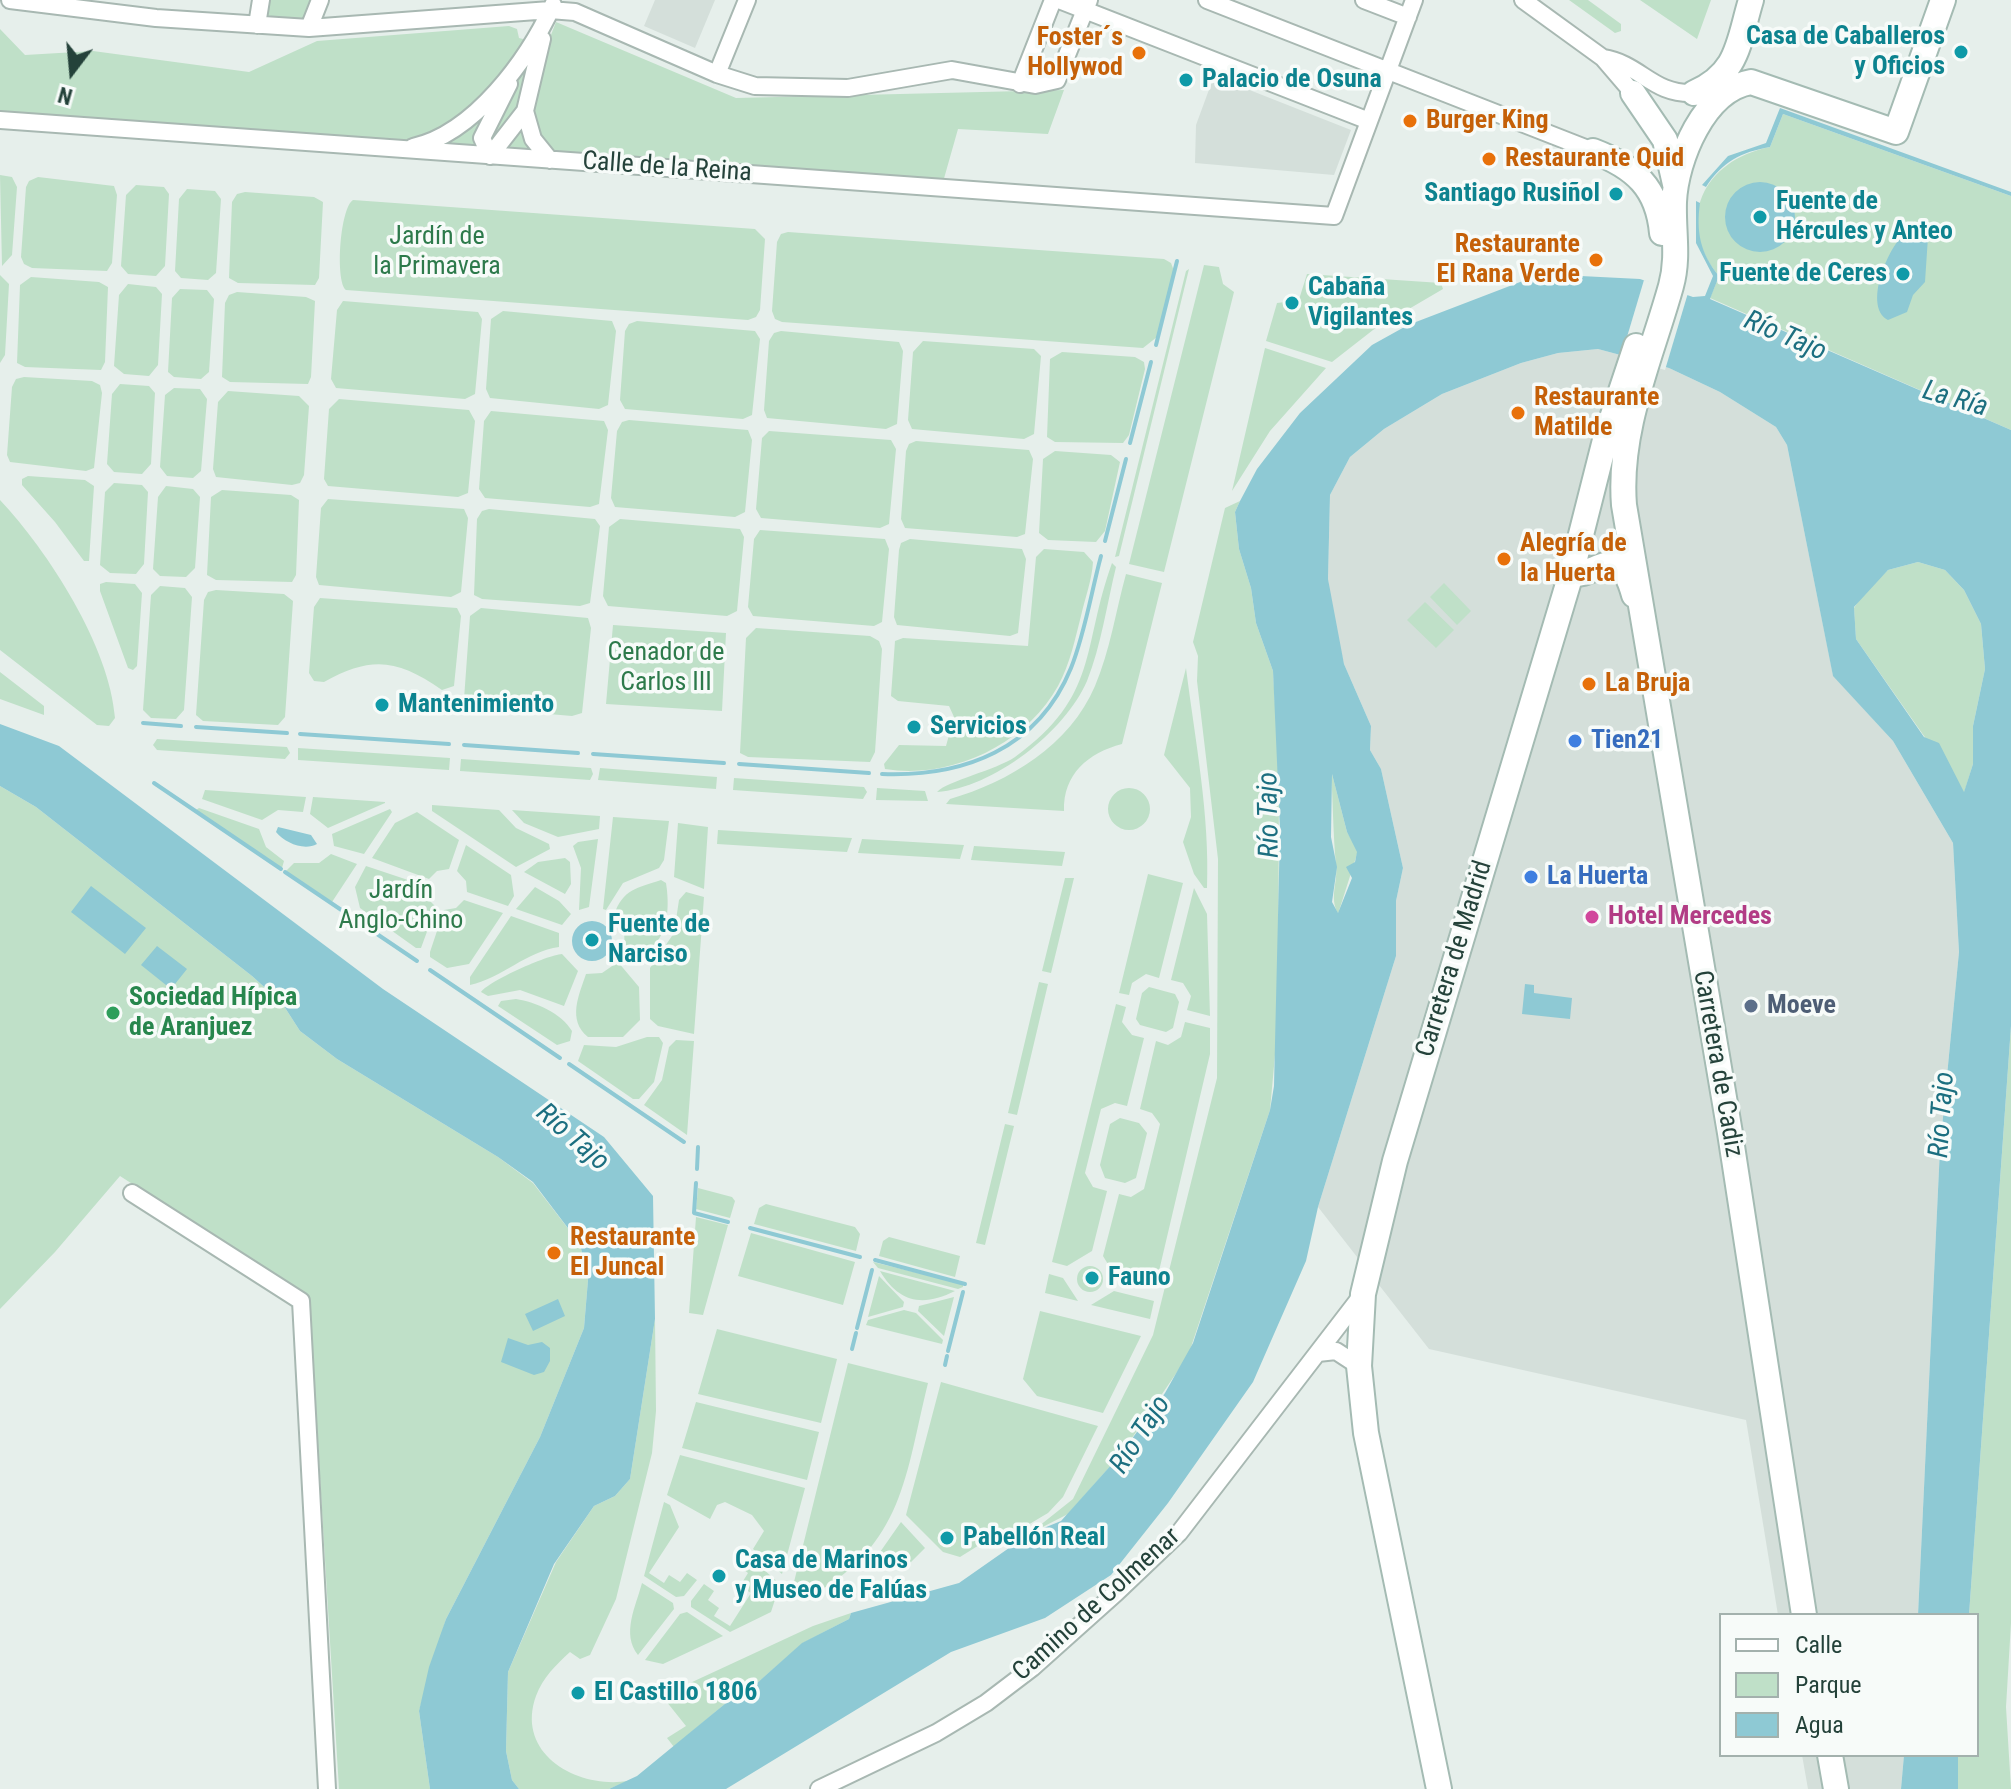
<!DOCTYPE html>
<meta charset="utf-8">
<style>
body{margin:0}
#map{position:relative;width:2011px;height:1789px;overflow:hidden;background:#e6efeb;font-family:"Roboto Condensed",sans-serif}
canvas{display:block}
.legend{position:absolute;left:1719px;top:1613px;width:260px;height:144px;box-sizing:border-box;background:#f7fbf9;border:2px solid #a3b1ad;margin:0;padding:10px 14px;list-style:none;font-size:24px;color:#24423a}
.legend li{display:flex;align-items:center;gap:16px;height:40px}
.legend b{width:40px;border:2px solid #a3b1ad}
.north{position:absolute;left:32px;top:32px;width:80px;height:80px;-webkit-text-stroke:6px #f7fbf9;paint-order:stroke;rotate:196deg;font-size:22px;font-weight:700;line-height:32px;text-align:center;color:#24423a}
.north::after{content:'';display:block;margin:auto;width:28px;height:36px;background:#24423a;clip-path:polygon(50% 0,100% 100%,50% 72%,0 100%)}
</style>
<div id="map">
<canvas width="2011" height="1789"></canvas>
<ul class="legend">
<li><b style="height:10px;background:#fff"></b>Calle</li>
<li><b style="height:22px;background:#bfe0c8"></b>Parque</li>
<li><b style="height:22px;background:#8ec9d4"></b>Agua</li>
</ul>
<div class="north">N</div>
</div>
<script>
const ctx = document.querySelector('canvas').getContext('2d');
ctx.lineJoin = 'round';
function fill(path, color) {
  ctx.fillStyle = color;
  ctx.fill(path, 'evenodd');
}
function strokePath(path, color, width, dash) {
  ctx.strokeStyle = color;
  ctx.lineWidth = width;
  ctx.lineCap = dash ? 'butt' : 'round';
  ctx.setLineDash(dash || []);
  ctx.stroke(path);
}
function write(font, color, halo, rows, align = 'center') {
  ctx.font = font + ' "Roboto Condensed",sans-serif';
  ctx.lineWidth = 7;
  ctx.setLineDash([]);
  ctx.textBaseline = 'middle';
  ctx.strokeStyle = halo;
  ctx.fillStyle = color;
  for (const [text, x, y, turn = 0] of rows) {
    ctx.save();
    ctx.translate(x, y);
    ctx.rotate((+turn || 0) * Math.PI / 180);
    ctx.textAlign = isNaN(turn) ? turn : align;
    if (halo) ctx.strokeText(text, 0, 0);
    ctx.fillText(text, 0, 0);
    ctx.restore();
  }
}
fill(new Path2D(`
 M655 0H715L695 48 644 26Z
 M1214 76 1351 130 1334 175 1195 163 1196 125Z
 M1598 349 1669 368 1720 392 1776 427 1787 445 1833 675 1893 741 1953 843 1959 952 1940 1148 1918 1615H1778L1746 1420 1429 1349 1318 1207 1396 956V901L1403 868 1381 769 1370 750 1371 726 1344 664 1332 614 1328 579 1330 495 1350 457 1384 429 1442 394 1521 363 1558 353Z
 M1802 1755H1904L1901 1789H1808Z`), '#d4dfda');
fill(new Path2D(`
 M267 0H312L304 21 264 18Z
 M1569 0H1588L1621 24V31L1615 33Z
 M1640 0H1711L1697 39Z
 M556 22 736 98 1064 90 1048 134 958 129 943 182 0 117V29L25 55 93 51 249 72 317 41 509 26 517 29 519 38 547 45Z
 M1783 114 2011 196V430L1710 298 1719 276C1674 221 1703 160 1770 147Z
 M0 175 12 177 17 187 12 255 2 266Z
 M38 177 114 186 117 195 112 263 107 271 32 268 24 264 21 257 26 187 29 181Z
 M136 185 164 187 169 194 165 266 156 276 128 274 121 266 126 195Z
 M187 189 215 191 221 199 216 273 208 280 181 278 175 271 179 199Z
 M245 192 314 197 323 202 319 278 315 285 238 283 229 278 232 202 237 194Z
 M353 200 755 229 765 239 760 310 756 317 748 320 346 290C335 281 340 208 353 200Z
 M788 232 1164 259 1171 263 1174 271 1157 337 1143 348 782 322 775 319 772 311 777 242 781 234Z
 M1204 265 1219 267 1223 284 1234 292 1164 572 1129 564Z
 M1189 269 1119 556 1115 557 1186 271Z
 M1307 274 1441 283 1443 289 1373 330 1332 362 1266 341 1277 303 1285 302 1288 309H1296Z
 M0 275 9 284 5 355 0 363Z
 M31 277 99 282 108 287 105 362 101 370 25 367 17 363 20 285Z
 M128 284 156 287 162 294 158 365 149 376 124 374 114 366 119 295Z
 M180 289 207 290 214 299 209 372 201 379 174 377 168 372 172 298Z
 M237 292 306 297 315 301 311 377 308 384 230 382 222 377 225 303 229 295Z
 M343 301 478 312 482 319 475 394 465 399 336 388 331 379 337 310Z
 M503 311 612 321 616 331 608 405 599 409 490 398 486 389 491 319Z
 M637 321 755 331 760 339 752 415 743 419 625 409 620 400 625 331 629 324Z
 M781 331 899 342 903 351 897 424 886 429 767 418 764 410 769 341 774 333Z
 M923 341 1034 349 1041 356 1034 434 1024 439 912 429 908 420 913 352Z
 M1265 348 1326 368 1270 431 1232 491Z
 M1062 352 1135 357 1144 362 1145 369 1129 435 1123 443 1055 442 1047 437 1050 359Z
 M24 377 92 381 100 385 102 393 94 468 86 471 10 462 7 455 12 387 16 379Z
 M120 384 149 386 155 393 151 464 142 474 114 472 107 464 112 394Z
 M174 388 200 389 207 399 201 471 193 478 167 476 160 467 165 395Z
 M228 391 299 396 309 406 304 475 300 483 292 485 216 477 213 469 218 402Z
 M339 399 469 410 475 421 468 493 458 497 328 486 324 479 329 409Z
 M491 411 604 421 608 430 599 504 590 507 485 498 479 489 484 421Z
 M629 420 748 430 752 440 745 512 735 517 615 507 611 498 617 431 622 422Z
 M769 431 891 440 896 449 889 524 880 528 761 518 756 509 762 438Z
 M916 441 1029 450 1033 459 1025 534 1017 537 905 528 901 519 906 451 909 444Z
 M1055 451 1111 455 1120 462 1105 531 1096 542 1048 540 1039 533 1043 459Z
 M28 476 85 480 94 486 89 561H84L55 522 22 485V479Z
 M114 483 142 485 148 492 144 564 136 574 110 573 100 565 105 492Z
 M166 486 193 489 200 497 195 568 186 577 160 576 153 569 158 497Z
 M222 490 291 495 299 500 296 575 292 582 216 580 207 575 211 497Z
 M328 499 464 509 468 518 461 592 451 597 319 585 316 577 321 508Z
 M0 500C48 551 110 647 115 718L109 726 97 725 0 650Z
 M1240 501 1235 512 1239 549 1251 588 1256 623 1273 671 1279 771 1278 1022 1270 1110 1188 1356 1121 1454 1068 1514 1029 1534 1073 1499 1153 1335 1217 1078 1218 859 1197 681 1198 656 1193 642 1225 508Z
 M489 509 595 519 600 526 590 603 580 606 482 599 474 595 477 519 482 511Z
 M620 519 740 529 744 537 737 611 727 616 608 606 603 596 609 527Z
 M760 530 885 539 889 549 882 622 874 626 753 616 748 607 754 539Z
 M910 539 1022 549 1026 559 1018 633 1010 636 897 625 894 617 899 550 901 543Z
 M1044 549 1084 552 1093 562C1092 580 1085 598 1081 616 1075 639 1070 664 1058 686 1026 744 951 780 885 769L884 764 899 745 946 746 954 717 949 706 898 701 891 696 895 641 903 638 1028 646 1036 557Z
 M1918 562 1945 570 1964 590 1981 624 1985 669 1973 726V764L1964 793 1856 639 1854 608 1865 591 1888 570Z
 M1112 563 1116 567C1107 604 1101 646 1087 681 1065 732 993 788 937 792 947 781 996 770 1015 757 1100 695 1081 649 1112 563Z
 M1126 574 1162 583 1122 744C1088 753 1063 774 1064 811L946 804 950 799C1009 782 1070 745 1095 686 1110 651 1116 610 1126 574Z
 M106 582 135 584 142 593 137 666 133 670 128 668 100 591V584Z
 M1444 583 1471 611 1457 625 1430 597Z
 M160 586 185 588 192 597 184 710 176 719 151 718 143 710 151 595Z
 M216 590 284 594 293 601 285 717 278 725 203 721 196 715 204 600 208 592Z
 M320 598 457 608 461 616 454 686 442 690C398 660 373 655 324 682L314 681 309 673 314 607Z
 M1425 602 1454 630 1436 648 1407 620Z
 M481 608 588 618 591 628 582 713 572 716 468 707 464 699 470 616Z
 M613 625 726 633 722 711 606 704Z
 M756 628 870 636 879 641 882 649 875 752 870 762 748 757 740 753 746 638Z
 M1186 668C1195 740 1210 815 1207 888H1204L1194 874 1183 842 1191 817 1190 788 1164 755Z
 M0 672 44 706V715L0 699Z
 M157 739 287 747 290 753 285 759 157 750 153 745Z
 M298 748 450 758 449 770 298 760Z
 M461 759 591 768 593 774 590 780 460 771Z
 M600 768 717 777 716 789 598 780Z
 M1331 770 1347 832 1358 851 1338 914C1329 896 1338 884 1336 865 1333 833 1333 802 1331 770Z
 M734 778 864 787 867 792 863 799 733 790Z
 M0 786 36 807 252 976 282 1003 300 1031 337 1059 498 1157 533 1183 580 1244 588 1280 584 1328 540 1437 446 1619 419 1711 430 1789H339L309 1298 120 1176 55 1252 0 1309Z
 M877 788 925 791 928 801 876 800Z
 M1108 809a21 21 0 1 1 42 0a21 21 0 1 1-42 0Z
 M205 790 306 797 303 812 278 810 262 820 202 799Z
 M313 797 385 802V803L328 828 310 814Z
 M432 805 499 810 516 828 549 844 550 849 516 867 432 811Z
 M199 808 259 829 266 847 284 861 282 868 196 810Z
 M390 809 392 812 364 854 334 846 332 834Z
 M512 810 600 816 599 829 558 837 524 823Z
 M417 812 459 840 449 869 437 871 429 879 372 858 395 823Z
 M613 817 669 821 664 860 659 868 623 883 606 910 603 909Z
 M678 823 708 827 704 889 674 877Z
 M718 830 852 838 847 852 717 844Z
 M598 839 589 907 579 910 581 868 573 846 578 842Z
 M862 839 964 845 960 859 858 853Z
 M466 845 511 875 514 896 508 906 467 892 466 881 457 871Z
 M974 846 1065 852 1062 866 971 860Z
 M331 854 357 864 332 902 286 871 294 863H319Z
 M565 858 570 862 571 884 565 894 524 872 538 862Z
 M366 866 426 886 429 900 436 907 421 948H416L360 908 355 887Z
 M1148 874 1183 883 1159 978 1146 974 1132 983 1129 995 1119 993Z
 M1065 878H1074L1051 973 1042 971Z
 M661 880 666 883C671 914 667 956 625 955L624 929 614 915C623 889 637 888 661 880Z
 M535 887 559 901 571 914 562 925 516 909Z
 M1194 888 1207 914 1210 1016 1187 1010 1191 996 1183 983 1171 980Z
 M686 892 704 897 694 1034 658 1026 650 1019V968L674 933 679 900Z
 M464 900 503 913 469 964 447 968 430 957V952L444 910 456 908Z
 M511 916 559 933V947C527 951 502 978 470 985V977Z
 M562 954 578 971 564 1006 520 990 488 996 481 992C489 981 547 955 562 954Z
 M618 962 639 987 640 1020 623 1037H588C567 1020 579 995 586 974L602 973Z
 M1039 982 1048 984 1017 1115 1008 1113Z
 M1149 987 1175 994 1179 1002 1173 1028 1166 1032 1140 1025 1136 1019 1142 993Z
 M516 999C536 1002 561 1013 572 1031L570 1041 557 1045 498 1006 501 1001Z
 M1116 1004 1126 1007 1122 1022 1132 1035 1144 1038 1127 1106 1115 1103 1101 1109 1085 1173 1093 1187 1107 1191 1092 1251 1067 1266 1052 1262Z
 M1185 1022 1210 1028V1054L1155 1288 1117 1279 1103 1256 1119 1194 1131 1197 1144 1189 1160 1124 1152 1113 1140 1109 1156 1041 1168 1045 1181 1037Z
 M2011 1026V1623L2006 1707 2011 1789H1958V1755H1977V1615H1969Z
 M647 1037H659L663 1043 654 1082 639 1099H633L578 1061 584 1045 616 1047Z
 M676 1040 694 1041 687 1135 644 1105 662 1080 669 1047Z
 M1120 1118 1139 1123 1147 1133 1136 1178 1125 1183 1105 1178 1100 1165 1110 1124Z
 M1005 1124 1014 1126 985 1245 976 1243Z
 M698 1188 732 1197 735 1201 730 1218 696 1209Z
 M766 1204 855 1227 860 1234 856 1251 754 1224 759 1208Z
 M696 1217 728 1225 703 1315 689 1313Z
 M751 1233 855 1262 843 1305 738 1276Z
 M889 1237 960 1256 955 1277 879 1256 883 1241Z
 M873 1262 963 1284V1287L958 1289 878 1268Z
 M1077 1279a13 13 0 1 1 26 0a13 13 0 1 1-26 0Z
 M880 1271 955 1291C923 1307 899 1303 880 1271Z
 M1049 1274 1063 1278 1078 1301 1045 1293Z
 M879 1276 904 1302 903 1307 868 1317Z
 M1114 1291 1154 1301 1150 1319 1091 1305Z
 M954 1297 944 1336 918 1311 919 1306Z
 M904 1310 916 1313 943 1340 942 1344 866 1325 868 1320Z
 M1040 1311 1141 1336 1103 1413 1037 1396 1023 1379Z
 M655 1319 656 1411 652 1453 616 1599 590 1655 580 1659 570 1652C556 1665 543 1677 536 1696 515 1754 577 1789 628 1781L609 1789H519L512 1780 506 1751 508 1672 556 1562 594 1506 615 1496 630 1479Z
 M717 1329 837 1359 821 1423 698 1394Z
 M848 1363 928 1383C905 1476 904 1544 811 1596L794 1582Z
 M941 1382 1098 1426 1063 1497 1048 1513 989 1548 984 1542 960 1557 943 1552 906 1515Z
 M696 1402 819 1432 807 1480 682 1448Z
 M680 1455 805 1488 782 1574 753 1549 764 1531 752 1515 725 1502 717 1505 710 1519 667 1495Z
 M664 1502 670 1505 679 1527 649 1573 664 1583 669 1575 680 1582 687 1573 697 1580 684 1596 676 1597 644 1576Z
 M901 1522 925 1548 911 1562 891 1568 878 1555Z
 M745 1553 780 1584 771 1612 730 1632 691 1607V1601L704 1584 714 1591 708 1600 719 1608 714 1616 730 1626 751 1593 740 1586 748 1573 737 1564Z
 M642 1583 673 1603 674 1609 638 1655C621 1634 636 1606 642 1583Z
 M687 1612 723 1636 663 1664 645 1660 680 1614Z
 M851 1613 849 1619 803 1643 747 1692 726 1703 674 1747 667 1738 686 1726 662 1696 813 1626Z`), '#bfe0c8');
fill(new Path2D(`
 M1780 108 2011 192V196L1783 114 1770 147C1741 152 1722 162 1706 187L1702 185 1728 156 1766 143Z
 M1725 217a35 35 0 1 1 70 0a35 35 0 1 1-70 0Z
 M1696 201 1700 203C1696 231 1700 253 1719 276L1710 299 2011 430V1026L1969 1615H1918L1940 1148 1959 952 1953 843 1893 741 1833 676 1787 445 1776 427 1720 392 1669 368 1598 349 1558 353 1521 363 1442 394 1384 429 1350 457 1330 495 1328 579 1344 664 1371 726 1370 750 1381 769 1403 868 1396 901V956L1318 1207 1306 1261 1253 1382 1168 1503 1111 1575 1045 1618 951 1652 726 1789H609L637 1776 726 1703 747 1692 802 1643 849 1619 851 1613 959 1583 1029 1534 1061 1521 1121 1454 1165 1393 1193 1343 1270 1110 1274 1086 1280 830 1273 671 1256 623 1251 588 1239 549 1235 512 1240 501 1257 469 1300 413 1372 345 1408 325 1541 274 1640 279 1693 297 1705 296 1713 276 1696 243ZM1918 562 1945 570 1964 590 1981 624 1985 669 1973 726V764L1964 792 1939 743 1924 737 1856 639 1854 607 1888 570ZM1332 774 1347 832 1357 852 1355 862 1346 867 1352 878 1338 913 1332 902 1337 867 1331 837Z
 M1912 227 1921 229 1928 237 1925 282 1913 295 1907 312 1888 320C1861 306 1891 238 1912 227Z
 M0 724 59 746 383 989 604 1137 653 1196 655 1319 630 1479 615 1496 594 1506 554 1564 508 1672 506 1751 512 1780 519 1789H430L419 1711 429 1667 446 1619 540 1437 584 1328 588 1280 580 1244 533 1182 498 1157 337 1059 300 1031 282 1003 252 976 36 807 0 786Z
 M278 827 311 835 317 844C304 851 285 843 276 832Z
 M91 886 146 928 125 954 71 912Z
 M572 941a20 20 0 1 1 40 0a20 20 0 1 1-40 0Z
 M157 946 187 969 171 989 141 965Z
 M1525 984 1534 985V993L1572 998 1570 1019 1522 1014Z
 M558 1299 565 1316 533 1331 525 1314Z
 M508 1338 528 1345 542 1342 550 1348V1361L544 1372 534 1375 501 1362Z
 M1904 1755H1958V1789H1901Z`), '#8ec9d4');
fill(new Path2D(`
 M1644 280 1688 293 1665 370 1621 357Z`), '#e6efeb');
strokePath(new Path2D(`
 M1156 345 1177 261
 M1130 443 1151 362
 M1105 541 1126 459
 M143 723 181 726
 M196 727 287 733
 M300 734 449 744
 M464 745 578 753
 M593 754 724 763
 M739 764 869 773
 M882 774C964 777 1038 749 1071 668 1085 633 1091 593 1101 556
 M154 783 281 869
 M285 872 417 961
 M430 970 560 1058
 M569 1064 684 1142
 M697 1169 698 1147
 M696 1183 694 1213 728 1222
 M750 1228 860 1257
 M875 1260 965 1284
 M857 1328 872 1270
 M852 1349 856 1333
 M948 1351 963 1292
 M945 1365 947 1356`), '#8ec9d4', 4);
const street = new Path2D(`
 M10 0 156 18 309 28 550 10 575 12 717 74 755 86 848 88 952 70 1035 85 1057 80 1089 0
 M1059 0 1369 121
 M1207 0 1593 151
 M1364 0 1408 17
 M1523 0 1603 58 1633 93
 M257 25 261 0
 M309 28 320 0
 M1603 58C1641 64 1652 95 1694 93
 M717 74 747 0
 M1020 84 1053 0
 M525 111 533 139 550 160
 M0 120 1334 216 1414 0
 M413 147C475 133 528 59 553 5
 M490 156 525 111 542 39
 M490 156 482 138 509 84
 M132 1193 301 1301 327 1789
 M1318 1353 1336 1351 1359 1366
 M819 1789 936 1733 986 1703 1032 1668 1117 1592 1179 1533 1362 1295`);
const secondary = new Path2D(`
 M1633 93 1665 140 1675 184
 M1694 93C1739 73 1738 43 1751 0
 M1593 151C1635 167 1658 188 1662 233
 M1571 574C1597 577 1619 539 1634 595
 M1804 1615 1730 1133 1624 505C1618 429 1651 358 1671 286 1679 257 1673 232 1674 202 1676 159 1704 90 1751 82L1896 132 1943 0
 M1830 1755 1836 1789
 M1439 1789 1366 1433 1359 1366 1363 1294 1395 1161 1571 574 1606 436 1636 346`);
strokePath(street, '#a8b8b2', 20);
strokePath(secondary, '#a4bbb3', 28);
strokePath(street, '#fff', 16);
strokePath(secondary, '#fff', 24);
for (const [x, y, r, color] of [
 [1961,52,8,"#0f9aa8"],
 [1139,53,8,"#e8710a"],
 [1186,80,8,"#0f9aa8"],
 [1410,121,8,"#e8710a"],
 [1489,159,8,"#e8710a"],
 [1616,194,8,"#0f9aa8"],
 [1760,217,8,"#0f9aa8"],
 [1596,260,8,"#e8710a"],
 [1903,274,8,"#0f9aa8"],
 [1292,303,8,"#0f9aa8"],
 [1518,413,8,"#e8710a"],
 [1504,559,8,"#e8710a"],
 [1589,684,8,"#e8710a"],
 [382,705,8,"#0f9aa8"],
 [914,727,8,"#0f9aa8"],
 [1575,741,8,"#3f7fe0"],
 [1531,877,8,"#3f7fe0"],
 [1592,917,8,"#d1479c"],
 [592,940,8,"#0f9aa8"],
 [1751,1006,8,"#5c6f8a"],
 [113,1013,8,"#2e9e5b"],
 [554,1253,8,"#e8710a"],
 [1092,1278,8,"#0f9aa8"],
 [947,1538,8,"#0f9aa8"],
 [719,1576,8,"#0f9aa8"],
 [578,1693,8,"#0f9aa8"]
]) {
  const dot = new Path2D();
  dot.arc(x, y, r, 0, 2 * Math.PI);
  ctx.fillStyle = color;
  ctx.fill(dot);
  strokePath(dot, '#f7fbf9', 3);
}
write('bold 26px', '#0d838f', '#f7fbf9', [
 ["Casa de Caballeros",1945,37,"right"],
 ["y Oficios",1945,67,"right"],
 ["Palacio de Osuna",1202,80],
 ["Santiago Rusiñol",1600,194,"right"],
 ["Fuente de",1776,202],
 ["Hércules y Anteo",1776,232],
 ["Fuente de Ceres",1887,274,"right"],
 ["Cabaña",1308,288],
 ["Vigilantes",1308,318],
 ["Mantenimiento",398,705],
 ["Servicios",930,727],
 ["Fuente de",608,925],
 ["Narciso",608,955],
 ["Fauno",1108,1278],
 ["Pabellón Real",963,1538],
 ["Casa de Marinos",735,1561],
 ["y Museo de Falúas",735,1591],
 ["El Castillo 1806",594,1693]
], 'left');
write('bold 26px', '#c56008', '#f7fbf9', [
 ["Foster´s",1123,38,"right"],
 ["Hollywod",1123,68,"right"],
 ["Burger King",1426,121],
 ["Restaurante Quid",1505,159],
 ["Restaurante",1580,245,"right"],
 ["El Rana Verde",1580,275,"right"],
 ["Restaurante",1534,398],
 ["Matilde",1534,428],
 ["Alegría de",1520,544],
 ["la Huerta",1520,574],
 ["La Bruja",1605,684],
 ["Restaurante",570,1238],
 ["El Juncal",570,1268]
], 'left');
write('26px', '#24423a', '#f7fbf9', [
 ["Calle de la Reina",667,168,4],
 ["Carretera de Madrid",1455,959,-73],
 ["Carretera de Cadiz",1717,1064,80],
 ["Camino de Colmenar",1097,1605,-42]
]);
write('26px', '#2d7a4b', '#f7fbf9', [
 ["Jardín de",437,237],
 ["la Primavera",437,267],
 ["Cenador de",666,653],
 ["Carlos III",666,683],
 ["Jardín",401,891],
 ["Anglo-Chino",401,921]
]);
write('bold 26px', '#366cbe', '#f7fbf9', [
 ["Tien21",1591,741],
 ["La Huerta",1547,877]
], 'left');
write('bold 26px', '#b23c85', '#f7fbf9', [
 ["Hotel Mercedes",1608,917]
], 'left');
write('bold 26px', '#27864d', '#f7fbf9', [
 ["Sociedad Hípica",129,998],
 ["de Aranjuez",129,1028]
], 'left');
write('bold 26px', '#4e5e75', '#f7fbf9', [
 ["Moeve",1767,1006]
], 'left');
write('italic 28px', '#1c6f80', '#f7fbf9', [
 ["Río Tajo",1785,337,23],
 ["La Ría",1955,400,16],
 ["Río Tajo",1270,815,-91],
 ["Río Tajo",1943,1115,-86],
 ["Río Tajo",572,1138,41],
 ["Río Tajo",1141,1435,-57]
]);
</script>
